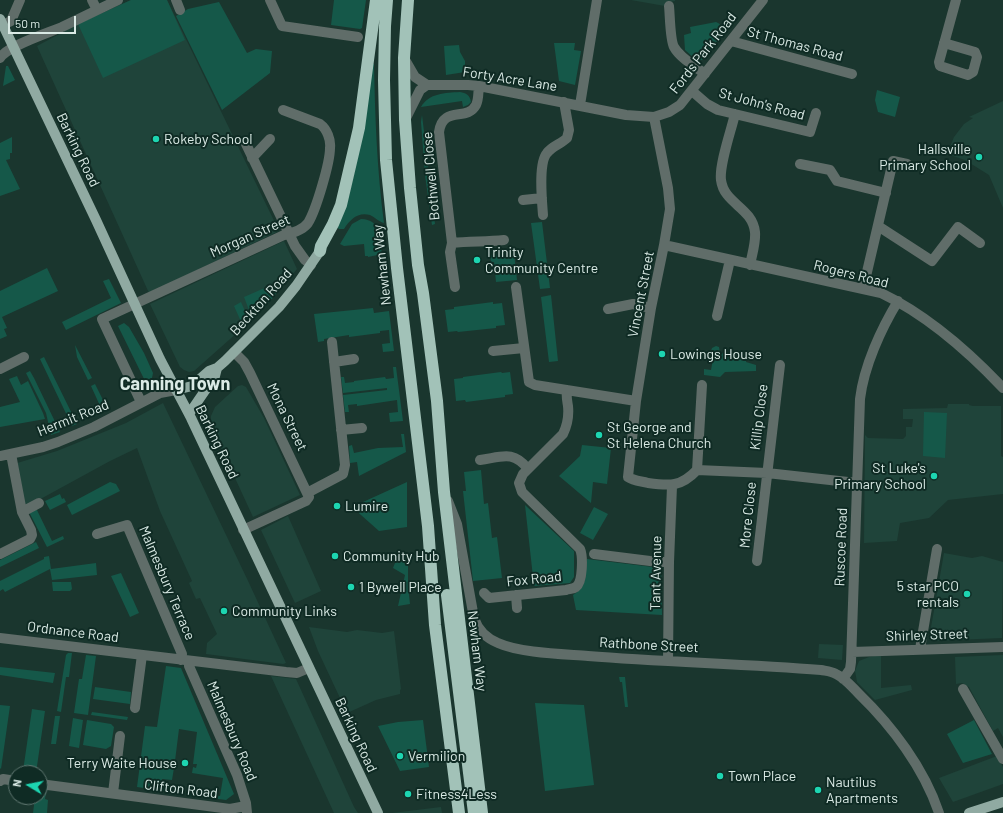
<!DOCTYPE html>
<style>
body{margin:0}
#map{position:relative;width:1003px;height:813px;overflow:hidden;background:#1a362e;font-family:Barlow,sans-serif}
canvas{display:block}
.north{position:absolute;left:8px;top:765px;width:40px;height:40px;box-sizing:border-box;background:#0f2b24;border:1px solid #607771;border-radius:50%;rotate:280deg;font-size:11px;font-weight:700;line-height:16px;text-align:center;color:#daeae5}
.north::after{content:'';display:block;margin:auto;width:14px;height:18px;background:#1dd5b1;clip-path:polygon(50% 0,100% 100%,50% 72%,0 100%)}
.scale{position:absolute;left:8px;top:16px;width:68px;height:18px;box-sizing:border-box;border:2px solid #daeae5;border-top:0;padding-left:5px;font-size:12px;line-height:14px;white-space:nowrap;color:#daeae5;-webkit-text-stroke:3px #0f2b24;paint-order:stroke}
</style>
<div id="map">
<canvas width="1003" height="813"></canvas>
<div class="north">N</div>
<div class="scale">50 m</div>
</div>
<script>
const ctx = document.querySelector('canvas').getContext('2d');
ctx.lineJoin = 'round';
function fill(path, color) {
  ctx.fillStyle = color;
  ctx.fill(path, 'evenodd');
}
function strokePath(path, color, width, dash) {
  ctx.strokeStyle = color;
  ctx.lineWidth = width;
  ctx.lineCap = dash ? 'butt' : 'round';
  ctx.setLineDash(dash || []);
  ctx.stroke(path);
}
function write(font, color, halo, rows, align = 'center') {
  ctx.font = font + ' Barlow,sans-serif';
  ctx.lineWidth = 4;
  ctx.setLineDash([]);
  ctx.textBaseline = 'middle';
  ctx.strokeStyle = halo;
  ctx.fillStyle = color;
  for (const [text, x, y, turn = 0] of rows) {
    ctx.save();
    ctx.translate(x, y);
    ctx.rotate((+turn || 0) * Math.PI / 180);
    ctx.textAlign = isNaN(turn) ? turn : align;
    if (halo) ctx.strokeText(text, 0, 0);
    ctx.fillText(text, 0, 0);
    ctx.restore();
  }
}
fill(new Path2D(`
 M131 0H167L279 231 149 293 37 46 78 24Z
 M631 0H675V1L667 3 665 6Z
 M1003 101V208L989 175 965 160 947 154 954 137 964 124 973 118 969 117Z
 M284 241 297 269 270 301 238 332 194 371 189 372 184 370 180 367 150 304Z
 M242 385 246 387 264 418 300 495 253 517 211 426V416L215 407 238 386Z
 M163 403 249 583 286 663 283 664 206 654 207 643 217 634 200 598 196 599 189 583 192 581 160 511 137 448 110 461 24 508 14 464 57 451 126 423Z
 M948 404H969V405L973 406H1001V456L1003 457V494L948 500 929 518 900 523 897 541 864 543 865 435 868 438 903 439 906 436V427H912L913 419H903V409L947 408Z
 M288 516 321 591 295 603 261 530Z
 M944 553 972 558 982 556 1003 562 1002 638 931 641 929 639Z
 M309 627 347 632 357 630 382 633 394 631 401 689 400 690V694L376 700 347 713 318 651Z
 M819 644 843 645 842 660 818 658Z
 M881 655V688L911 685 912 690 875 700 857 682 855 671 859 661 869 657Z
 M1003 655V737L998 728 993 731 969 687 962 683 956 684 955 657Z
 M271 676 296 679 354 807 358 813H334Z
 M997 756 1003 767V784L953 802 939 778Z
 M441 807 442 813H392Z`), '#1f443a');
fill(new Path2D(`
 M131 0H167L185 40 103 78 78 24Z
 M334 0H366L362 28 360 29 331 25Z
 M219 2 247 53 256 49 272 51 270 73 222 110 176 16 188 9Z
 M716 22C722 24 723 29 722 35L702 60 695 59 685 50 684 35 691 33 690 27Z
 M554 43H575L574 50 581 51 575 85 559 81Z
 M459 45 460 52 465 61V72L446 75 444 46Z
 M371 63 374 64C375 117 377 170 384 223 379 222 375 217 370 215 357 212 350 220 344 229H339L336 226 349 196 361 142Z
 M6 66H8L15 80 3 86Z
 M877 90 900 97 895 117 878 112 875 100Z
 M460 92C466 93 470 95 471 102L468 105 463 107 462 101 421 107C429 93 445 93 460 92Z
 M422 115 435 224 432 225 425 175 421 122Z
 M12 137V153H10V159L6 160 20 189 0 196V143Z
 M361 219C381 219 380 239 382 254L368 257V256H365L364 244 344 246 340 244 352 224Z
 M542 222 550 288 540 289 531 223Z
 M514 253 517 280 496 282 494 262H491L490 255Z
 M47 268 58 291 2 317 7 328 4 329 7 336 0 339V291Z
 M109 279 121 303 66 330 62 322 111 298 103 281Z
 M285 279 286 282 270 301 252 318 244 297Z
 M551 295 558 361 549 362 541 297Z
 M241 302 249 320 243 326 234 306Z
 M493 302V304L502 303 505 325 496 326V328L458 332 457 331 448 332 445 310 454 309V307Z
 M373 308 374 313 389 311 394 351 383 352 382 344 390 343 389 330 380 331V333L349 337V335L324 339V341L318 342 314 314Z
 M124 323 129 327 144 353 153 373 151 383 147 385 118 326Z
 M75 345 92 378 88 380 77 357Z
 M716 346 719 347 720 353 747 357 746 362 756 365V371L725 372 720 377 704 375V369L711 370 713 359 716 355 713 354 711 351 712 348Z
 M44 357 77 424 72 426 40 359Z
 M393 367H396L403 421 390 422 389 413 398 412 397 400 357 406V404L348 405 349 412H345L343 395 387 390V388L343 393 341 377H344L345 383 354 382V381L385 377 386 379 394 378Z
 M30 371 34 378 60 432 51 435 46 413 26 373Z
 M501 372 502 373 510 372 513 394 505 395V397L466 402 465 400 456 401 454 379 463 378V377Z
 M17 376 21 385 28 381 43 413 45 419 0 427V407L20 402 9 379Z
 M95 384 106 406 101 408 91 386Z
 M924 412 947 413 945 458 923 456Z
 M401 434H404L406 452 359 476 357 462 350 463 349 446 352 445 354 453 378 448 403 447Z
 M582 445 611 448 607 484 593 482 591 503 559 476 580 456Z
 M481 470 484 504 488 503 492 538 497 537 502 578 473 581 463 491H466L464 472Z
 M110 482 116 484 120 491 72 515 67 505Z
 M407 482V527L379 531 352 507Z
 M60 494 62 499 64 498 66 502 50 510 45 501Z
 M525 505 574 551V577L570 583 534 586Z
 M35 506 52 541 63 536 64 539 47 547 28 510Z
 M594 507 608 514 593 540 580 533Z
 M36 542 39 548 0 567V560Z
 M49 556 51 569 96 563 97 575 52 580 50 569 5 592 3 589 0 591V581L44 559V557Z
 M397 558H408V585L410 604 398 606 405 575 393 568Z
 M587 559 661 568 662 615 576 610 573 595C588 586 585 575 587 559Z
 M121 573 139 613 130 617 111 576Z
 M52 582H71L72 589 70 591H53Z
 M68 653H72L69 677H66L61 712 57 711 66 655Z
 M86 655 96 656 88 715 74 713 79 679H82Z
 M166 666 181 668 234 794 226 800 189 795V791L220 796 223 778 192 773 193 767 196 768 197 764H193L197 732 179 729 175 761H177V768H174L172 780 162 779 161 788 171 790V792L137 787 145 726 157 727Z
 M0 667 55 673 53 683 0 675Z
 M619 677H625L628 707H625L622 682H620Z
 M95 687 131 692 130 704 93 699Z
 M535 703 584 705 594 785 545 791Z
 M0 705 10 706 1 769 0 768Z
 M32 709 45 711 36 773 23 771Z
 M92 712 128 717 127 720 91 715Z
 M55 716H60L56 744H51Z
 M73 718 83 720 79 748 69 746Z
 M87 720 111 724 114 727 111 746 106 749 83 745Z
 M423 720 429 767 400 771 378 726 398 722Z
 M974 720 992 754 963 763 947 734Z
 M40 792H46L45 799 48 800 47 813H33L35 797H40Z`), '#155849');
strokePath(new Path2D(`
 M92 0 97 10
 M176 0 180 10
 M270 0 282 26 358 37
 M669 6C670 15 670 40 674 47 680 58 695 66 705 74
 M3 25 11 21 20 0
 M731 41 852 74
 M944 43 975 52 977 57 973 72 968 75 940 66 939 62 956 0
 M0 58C7 46 48 33 62 27 81 18 99 9 118 0
 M404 58 415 77 427 85
 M692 91 707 104 718 110 810 132 816 113
 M580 105 597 0
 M735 114C731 131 719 165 721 180 724 204 752 207 755 232 756 243 752 254 750 265
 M654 117 668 188 670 209 664 245 651 308 636 401 628 477C634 481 641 481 648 483 670 486 681 487 697 470L702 385
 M405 120 420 90 427 85H468L479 86 626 115 654 117 669 112 680 105 763 0
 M246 144 295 246 305 260 311 265
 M252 158 270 139
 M800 164 830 170 837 181 886 193
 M523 200 542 198
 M543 215C542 201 538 163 547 153 552 146 561 144 567 138L569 130 564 102
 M878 226 932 261 958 227 980 243
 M452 243C470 241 486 242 504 240
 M664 245 881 293C927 315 968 351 1003 388
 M455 287 450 252 452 243 439 132C443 105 467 122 476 105 479 99 478 92 479 86
 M516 287 529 382 535 385 636 401
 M863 289 893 161 907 164
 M608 309 633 304 651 308
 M717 316 730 260
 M493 351 524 348
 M234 352 244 362 250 373 307 493 309 497 306 501 243 530
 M334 362 354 359
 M0 369 24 357
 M141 402 102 319 284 235C293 233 303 230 308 223 316 210 330 163 330 148 331 140 327 129 320 124L283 110
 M341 430 362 428
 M0 456 43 447 58 442 94 427 160 393 176 390
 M480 460C502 457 513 450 528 469
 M697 470 767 473 857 483
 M307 493 343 474 345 465 332 342
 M448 501 457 524 474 618C478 630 486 638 498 643 520 653 563 654 588 656 665 662 743 664 821 670 826 671 831 671 836 674 845 678 852 687 859 694 892 726 924 768 939 813
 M22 512 39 503
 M97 534 127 525 182 654 181 660
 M0 554 30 539 32 535 31 530 22 512 11 454
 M594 554 658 562H669
 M757 561 780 365
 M484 593 489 598 566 590C569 589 573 589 576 587 583 582 583 556 580 549L522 492 519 483 523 474 563 434C567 426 569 416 568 406 567 400 566 396 567 390
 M516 595 517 608
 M0 638 286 672 297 673 309 668
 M920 649 937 549
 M852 652 1003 647
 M189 661V666L237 775 246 803 247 813
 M668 661 669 562 672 486
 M843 679 850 669 851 662 860 399C864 366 881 329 898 301
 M963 689 1003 759
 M135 708 142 655
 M0 781 3 779 16 781
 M40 784 230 809 246 806
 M113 793 120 736`), '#606d69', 10);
strokePath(new Path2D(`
 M0 19 96 220 160 359 191 418 378 813
 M176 390 192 386 209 371 217 368 225 361 279 307 296 286 320 251
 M189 414 215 376 217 368
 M969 813 1003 802`), '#90aaa2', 10);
strokePath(new Path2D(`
 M387 0 385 26 384 80 386 160 397 268 428 526 435 625 459 813
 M408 0 404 58 405 120 410 188 418 265 423 293 437 401 444 492 482 813
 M320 251 321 246 333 224 341 205 359 128 376 0
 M447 595 474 813`), '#a2c2b8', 12);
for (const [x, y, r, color] of [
 [156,139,4,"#1dd5b1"],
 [979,157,4,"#1dd5b1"],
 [477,260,4,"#1dd5b1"],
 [662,354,4,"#1dd5b1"],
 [599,435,4,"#1dd5b1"],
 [934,476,4,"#1dd5b1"],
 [337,506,4,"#1dd5b1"],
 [335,556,4,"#1dd5b1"],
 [351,587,4,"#1dd5b1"],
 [967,594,4,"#1dd5b1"],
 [224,611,4,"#1dd5b1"],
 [400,756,4,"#1dd5b1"],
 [185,763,4,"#1dd5b1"],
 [720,776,4,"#1dd5b1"],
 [818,790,4,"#1dd5b1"],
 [408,794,4,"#1dd5b1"]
]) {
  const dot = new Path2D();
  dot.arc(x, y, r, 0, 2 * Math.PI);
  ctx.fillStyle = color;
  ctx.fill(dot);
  strokePath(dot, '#0f2b24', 1.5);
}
write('14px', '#daeae5', '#0f2b24', [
 ["St Thomas Road",795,44,15],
 ["Fords Park Road",703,53,-52],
 ["Forty Acre Lane",510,79,9],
 ["St John's Road",762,104,15],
 ["Barking Road",78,150,64],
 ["Bothwell Close",431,176,-95],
 ["Morgan Street",250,236,-24],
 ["Newham Way",382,265,-96],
 ["Rogers Road",851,274,14],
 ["Vincent Street",641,294,-79],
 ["Beckton Road",261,302,-48],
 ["Mona Street",287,417,64],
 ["Killip Close",759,417,-83],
 ["Hermit Road",73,418,-22],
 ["Barking Road",217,442,64],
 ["More Close",748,515,-84],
 ["Ruscoe Road",841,547,-88],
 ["Tant Avenue",656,573,-89],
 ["Fox Road",534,579,-6],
 ["Malmesbury Terrace",167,583,67],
 ["Ordnance Road",73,632,7],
 ["Shirley Street",927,635,-2],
 ["Rathbone Street",649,645,3],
 ["Newham Way",477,651,83],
 ["Malmesbury Road",232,731,67],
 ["Barking Road",356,735,65],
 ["Clifton Road",181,789,7]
]);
write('14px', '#daeae5', '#0f2b24', [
 ["Rokeby School",164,139],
 ["Hallsville",971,149,"right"],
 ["Primary School",971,165,"right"],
 ["Trinity",485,252],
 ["Community Centre",485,268],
 ["Lowings House",670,354],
 ["St George and",607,427],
 ["St Helena Church",607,443],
 ["St Luke's",926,468,"right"],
 ["Primary School",926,484,"right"],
 ["Lumire",345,506],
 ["Community Hub",343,556],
 ["5 star PCO",959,586,"right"],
 ["rentals",959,602,"right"],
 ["1 Bywell Place",359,587],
 ["Community Links",232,611],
 ["Vermilion",408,756],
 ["Terry Waite House",177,763,"right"],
 ["Town Place",728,776],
 ["Nautilus",826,782],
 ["Apartments",826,798],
 ["Fitness4Less",416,794]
], 'left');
write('bold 18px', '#daeae5', '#0f2b24', [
 ["Canning Town",175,384]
]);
</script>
